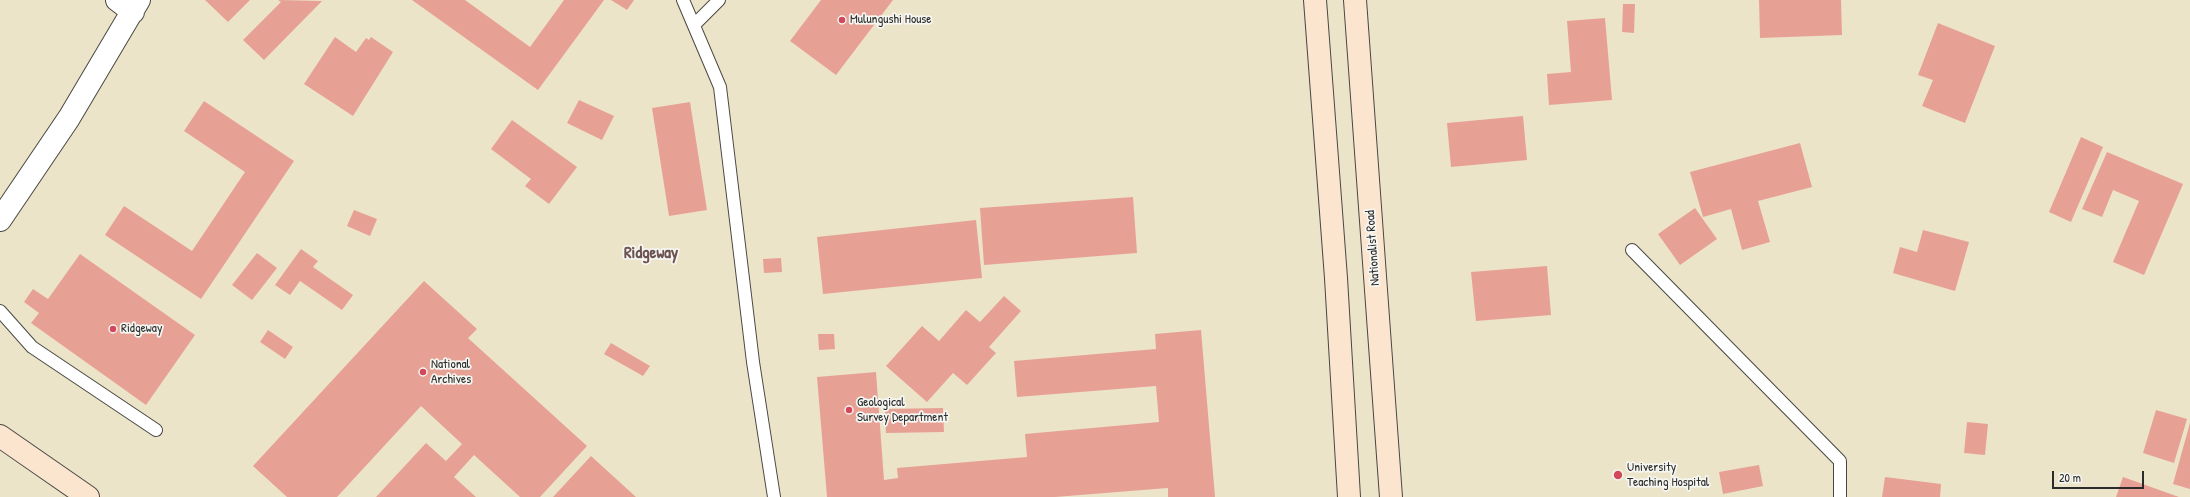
<!DOCTYPE html>
<style>
body{margin:0}
#map{position:relative;width:2190px;height:497px;overflow:hidden;background:#ece4c8;font-family:"Patrick Hand",sans-serif}
canvas{display:block}
.scale{position:absolute;left:2052px;top:471px;width:92px;height:18px;box-sizing:border-box;border:2px solid #2b2b2b;border-top:0;padding-left:5px;font-size:12px;line-height:14px;white-space:nowrap;color:#2b2b2b;-webkit-text-stroke:3px #f6f6f2;paint-order:stroke}
</style>
<div id="map">
<canvas width="2190" height="497"></canvas>
<div class="scale">20 m</div>
</div>
<script>
const ctx = document.querySelector('canvas').getContext('2d');
ctx.lineJoin = 'round';
function fill(path, color) {
  ctx.fillStyle = color;
  ctx.fill(path, 'evenodd');
}
function strokePath(path, color, width, dash) {
  ctx.strokeStyle = color;
  ctx.lineWidth = width;
  ctx.lineCap = dash ? 'butt' : 'round';
  ctx.setLineDash(dash || []);
  ctx.stroke(path);
}
function write(font, color, halo, rows, align = 'center') {
  ctx.font = font + ' "Patrick Hand",sans-serif';
  ctx.lineWidth = 3.5;
  ctx.setLineDash([]);
  ctx.textBaseline = 'middle';
  ctx.strokeStyle = halo;
  ctx.fillStyle = color;
  for (const [text, x, y, turn = 0] of rows) {
    ctx.save();
    ctx.translate(x, y);
    ctx.rotate((+turn || 0) * Math.PI / 180);
    ctx.textAlign = isNaN(turn) ? turn : align;
    if (halo) ctx.strokeText(text, 0, 0);
    ctx.fillText(text, 0, 0);
    ctx.restore();
  }
}
fill(new Path2D(`
 M205 0H250L228 22Z
 M278 0 322 1 264 60 243 40 281 2Z
 M412 0H465L530 47 564 0H604L538 90Z
 M611 0H634L627 10Z
 M821 0H893L836 75 790 41Z
 M1759 0H1841L1842 35 1760 38Z
 M1623 4H1635L1634 33 1622 32Z
 M1605 18 1612 100 1549 105 1547 74 1571 72 1567 21Z
 M1938 23 1995 46 1965 123 1922 106 1933 80 1918 75Z
 M335 37 356 52 366 38 369 40 371 37 393 52 353 116 304 84Z
 M579 100 614 116 602 140 567 123Z
 M204 101 294 161 201 299 105 235 124 206 192 251 245 172 184 131Z
 M690 102 707 210 669 216 652 108Z
 M1523 116 1527 160 1451 167 1447 123Z
 M512 120 577 167 549 204 525 186 531 179 491 149Z
 M2081 137 2103 147 2071 222 2049 212Z
 M1800 143 1812 187 1758 201 1770 242 1742 250 1731 209 1703 217 1690 172Z
 M2107 152 2183 184 2144 275 2113 262 2139 201 2113 190 2102 217 2082 209Z
 M1133 197 1137 253 984 265 980 208Z
 M1695 208 1717 239 1680 265 1658 234Z
 M354 210 377 219 370 236 347 226Z
 M976 220 982 278 823 294 817 237Z
 M1923 230 1969 242 1955 291 1893 273 1900 247 1917 252Z
 M301 249 318 261 313 267 353 295 342 310 300 281 290 295 275 285Z
 M257 253 277 268 252 300 232 285Z
 M80 254 195 335 146 405 31 323 39 313 24 302 33 289 48 299Z
 M781 258 782 272 764 273 763 259Z
 M1547 266 1551 315 1476 321 1471 272Z
 M424 281 477 329 468 338 587 446 540 497H520L474 455 454 477 476 497H376L426 443 446 461 462 444 421 406 337 497H287L253 466Z
 M1004 296 1021 311 989 347 996 353 967 385 953 373 927 402 886 366 922 326 939 341 966 310 980 322Z
 M268 330 293 347 285 359 260 342Z
 M1201 330 1215 497H1168V488L1055 497H827L817 377 876 372 884 480 898 478 897 468 1027 457 1025 434 1159 422 1156 386 1017 397 1014 361 1156 349 1155 334Z
 M818 334H834L835 349 819 350Z
 M611 343 650 366 643 376 604 354Z
 M943 408 944 432 886 433 885 409Z
 M2156 410 2187 419 2174 463 2143 453Z
 M1967 422 1988 424 1985 455 1964 453Z
 M2190 423V489L2173 484Z
 M591 456 636 497H553Z
 M1759 465 1763 486 1723 494 1719 472Z
 M1885 477 1941 484 1940 497H1882Z
 M2123 477 2179 497H2116Z`), '#e7a194');
const lane = new Path2D(`
 M683 0 720 87 753 362 774 497
 M694 25 719 0
 M1632 250 1840 461V497
 M0 311 32 347 156 430`);
const street = new Path2D(`
 M117 0 133 12
 M0 220 69 118 139 0`);
const secondary = new Path2D(`
 M1315 0 1336 278 1349 497
 M1355 0 1391 497
 M0 436 88 497`);
strokePath(lane, '#484743', 14);
strokePath(street, '#484743', 24);
strokePath(secondary, '#484743', 24);
strokePath(lane, '#fff', 12);
strokePath(street, '#fff', 22);
strokePath(secondary, '#fbe5cf', 22);
for (const [x, y, r, color] of [
 [842,20,4,"#d1495b"],
 [113,329,4,"#d1495b"],
 [423,372,4,"#d1495b"],
 [849,410,4,"#d1495b"],
 [1618,475,5,"#d1495b"]
]) {
  const dot = new Path2D();
  dot.arc(x, y, r, 0, 2 * Math.PI);
  ctx.fillStyle = color;
  ctx.fill(dot);
  strokePath(dot, '#f6f6f2', 1.5);
}
write('13px', '#2b2b2b', '#f6f6f2', [
 ["Mulungushi House",850,20],
 ["Ridgeway",121,329],
 ["National",431,365],
 ["Archives",431,380],
 ["Geological",857,403],
 ["Survey Department",857,418],
 ["University",1627,468],
 ["Teaching Hospital",1627,483]
], 'left');
write('13px', '#2b2b2b', '#f6f6f2', [
 ["Nationalist Road",1373,248,-94]
]);
write('bold 17px', '#6d5450', '#f6f6f2', [
 ["Ridgeway",651,253]
]);
</script>
